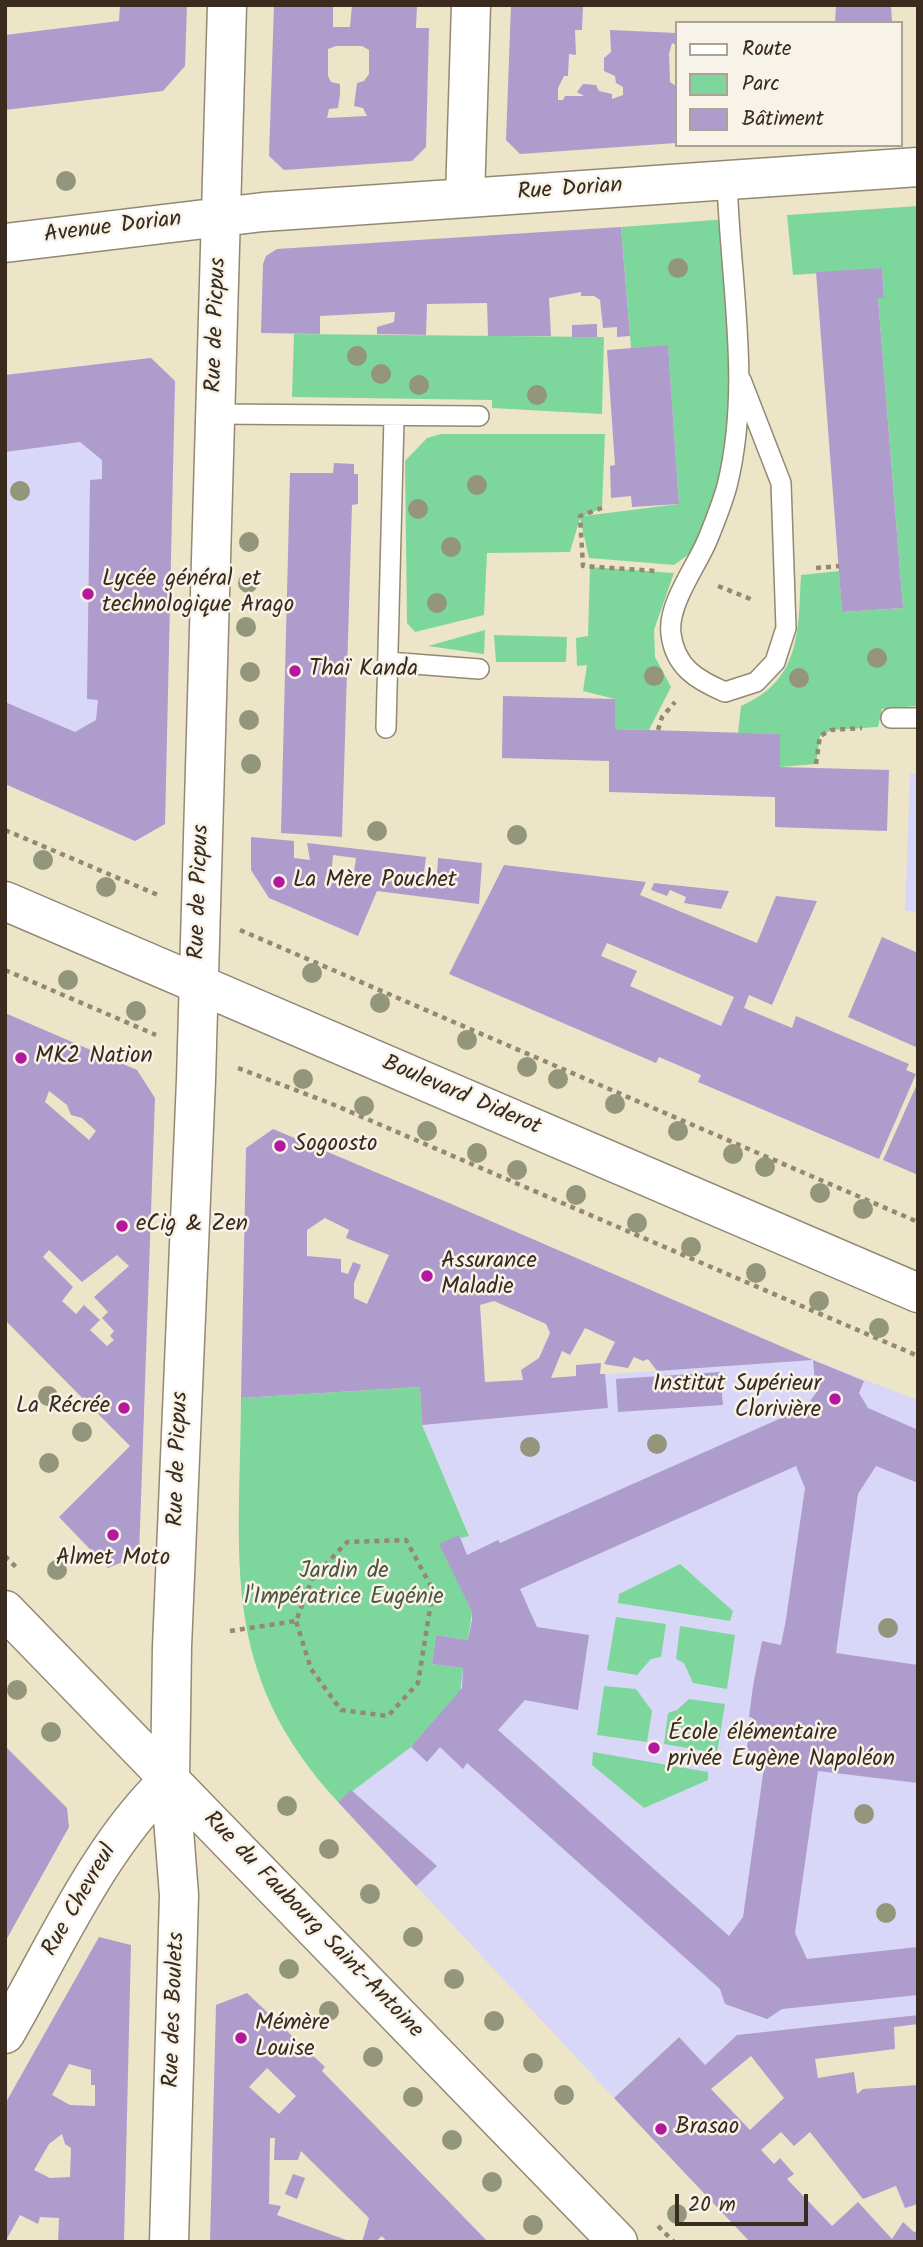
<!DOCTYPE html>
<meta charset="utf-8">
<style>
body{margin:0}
#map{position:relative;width:923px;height:2247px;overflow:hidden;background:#ede5c8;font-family:Kalam,sans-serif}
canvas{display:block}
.frame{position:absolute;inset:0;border:7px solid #3b2a1e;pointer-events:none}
.legend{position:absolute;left:675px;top:21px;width:228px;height:126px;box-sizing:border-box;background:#f7f3e8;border:2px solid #aca397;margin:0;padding:9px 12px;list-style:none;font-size:21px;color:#3b2a1e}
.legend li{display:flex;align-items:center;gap:14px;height:35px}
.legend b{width:35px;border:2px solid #aca397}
.scale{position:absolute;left:675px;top:2194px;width:133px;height:32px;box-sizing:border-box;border:4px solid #3b2a1e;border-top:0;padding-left:9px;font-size:21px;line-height:24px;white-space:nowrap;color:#3b2a1e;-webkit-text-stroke:5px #f7f3e8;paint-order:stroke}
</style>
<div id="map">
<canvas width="923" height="2247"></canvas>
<div class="frame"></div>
<ul class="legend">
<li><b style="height:9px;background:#fff"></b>Route</li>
<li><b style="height:19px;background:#7dd79d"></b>Parc</li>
<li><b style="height:19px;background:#ae9ccc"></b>Bâtiment</li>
</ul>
<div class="scale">20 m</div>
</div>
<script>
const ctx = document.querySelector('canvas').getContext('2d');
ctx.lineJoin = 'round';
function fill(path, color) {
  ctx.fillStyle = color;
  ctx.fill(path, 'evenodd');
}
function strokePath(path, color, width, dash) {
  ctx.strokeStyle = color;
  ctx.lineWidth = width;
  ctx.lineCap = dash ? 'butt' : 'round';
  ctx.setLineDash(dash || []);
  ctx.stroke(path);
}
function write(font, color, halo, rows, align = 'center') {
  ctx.font = font + ' Kalam,sans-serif';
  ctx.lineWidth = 5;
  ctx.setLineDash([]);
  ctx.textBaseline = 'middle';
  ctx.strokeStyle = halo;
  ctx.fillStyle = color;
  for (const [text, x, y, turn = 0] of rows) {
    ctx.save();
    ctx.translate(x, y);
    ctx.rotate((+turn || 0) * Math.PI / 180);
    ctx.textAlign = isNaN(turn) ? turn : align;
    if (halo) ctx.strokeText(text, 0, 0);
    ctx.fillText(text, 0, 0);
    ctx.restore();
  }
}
fill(new Path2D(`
 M151 358 175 381 165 824 135 841 5 784V375Z
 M918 773V912L905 911 910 774Z
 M813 1360 918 1400V2015L737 2035 705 2065 678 2037 614 2098 338 1802 425 1731 436 1665 432 1664 436 1635 468 1640 472 1619 439 1544 469 1535 422 1425 420 1387Z`), '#d9d7f8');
fill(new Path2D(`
 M918 206V706L882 709 878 727 832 730 820 736 816 764 780 767V734L738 733 741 706C801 680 798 632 801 575L839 571 842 612 903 608 878 298 884 297 882 269 793 275 787 215Z
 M728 219 741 380 706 542 674 565 589 558 580 518 570 552 487 553 484 615 415 632 407 623 405 461 427 438 441 434H605L602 508 584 516 679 504 668 346 631 348 621 227Z
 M294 334 604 337 602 414 492 408V400L292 397Z
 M590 567 674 573 654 630 655 657 671 687 649 730 615 729V699L583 691 587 665 577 666 576 638 588 636Z
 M485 630 484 654 428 646Z
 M494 635 567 637 566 662H496Z
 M420 1387 422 1425 469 1536 461 1538 459 1536 440 1544 472 1612 468 1640 436 1635 432 1664 463 1668 460 1693 411 1747 338 1802C218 1671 240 1562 241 1398Z
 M680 1564 733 1611 730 1621 618 1603 619 1594Z
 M616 1617 666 1624 661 1657 651 1659 637 1675 607 1670Z
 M680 1626 735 1635 727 1689 693 1683 684 1663 676 1659Z
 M604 1686 636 1689 652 1711 647 1742 597 1735Z
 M689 1699 725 1704 717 1753 664 1744 668 1713 677 1710Z
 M593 1752 708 1772V1780L644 1808 592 1765Z`), '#7dd79d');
fill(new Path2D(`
 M120 5H187L185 66 163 91 5 110V35L119 21Z
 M274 5H333V27H350L352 5H417L416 28H429L426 147 412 161 284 170 269 156ZM336 46H362L369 50V74L364 81 357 83 354 106 363 108 367 116 327 118 329 109 338 108 340 94V84L331 82 328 76V49Z
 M511 5H583L582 30H575L576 55 569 54 568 76H564L558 88V100H563L565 96H584L577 92 583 84 596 85 599 91 612 94V99L623 95V87L616 83 615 76 604 71V58L611 52 610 30 676 33V45L672 43 669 54 670 82 676 86V143L520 154 506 140Z
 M836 5H891L892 23H835Z
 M621 227 630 336 617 337V327L603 328 600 300 594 296H581V292L549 298 551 336H488L487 303 427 304 426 335 377 334V327L394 322 395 312 320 316V334L261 333 263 264 266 256 277 249Z
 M882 268 884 298H878L903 608 842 612 816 272Z
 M597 324V337H572V325Z
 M668 345 679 504 632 507 631 496 611 498 610 466 615 465 607 350Z
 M151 358 175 381 165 824 135 841 5 784V702L75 732 96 720 98 700 87 699 90 480 102 479V460L80 442 5 452V375Z
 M334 463 354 464V474H358V504L352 505 342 837 281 833 290 473H333Z
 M503 696 615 699V729L780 734V767L889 770 887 831 775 827V797L609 792V761L502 758Z
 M251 837 294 841V858L310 860 307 843 426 857 424 872 437 873 438 858 482 863 479 904 377 891 358 936 269 898 251 870ZM333 855 356 858 353 879 331 877Z
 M504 865 646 882 640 895 757 943 776 896 817 901 772 1005 749 995 744 1008 792 1028 796 1016 909 1064 906 1070 916 1074 879 1159 698 1082 701 1075 659 1057 656 1063 449 974ZM607 943 734 997 721 1026 630 986 637 971 601 956Z
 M654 883 729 891 721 909 684 903 686 897 670 890 667 896 651 890Z
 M882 937 918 953V1048L848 1017Z
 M5 1013 137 1070 155 1098 139 1555 108 1568 59 1517 130 1446 5 1320ZM49 1091 67 1105 71 1115 82 1118 96 1131 89 1140 45 1102ZM49 1250 82 1282 117 1255 129 1266 94 1297 108 1312 102 1318 114 1331 110 1336 114 1340 107 1346 90 1330 100 1320 84 1305 76 1314 62 1301 73 1287 43 1257Z
 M918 1082V1175L883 1160Z
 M273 1129 449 1203 813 1360 657 1371 648 1359 643 1361 634 1357 628 1368 604 1364 615 1342 585 1328 570 1355 562 1351 551 1378 576 1376V1365L601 1363 600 1374H605L608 1408 422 1425 420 1387 241 1398 246 1148ZM325 1218 349 1230 346 1238 389 1255 367 1304 354 1298V1283L361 1265 353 1262 348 1274 341 1272V1259L307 1256V1230ZM494 1301 546 1324 550 1333 539 1358 521 1370 523 1380 485 1382 480 1305Z
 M813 1360 864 1381 859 1393 868 1408 918 1430V1483L876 1466 858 1494 836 1653 918 1665V1783L818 1771 795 1933 807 1959 918 1947V1995L782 2009 767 2019 725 2004 720 1989 467 1763 463 1769 440 1747 427 1762 411 1747 462 1688 463 1668 432 1664 436 1635 468 1640 472 1619V1612L439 1544 459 1535 467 1555 498 1540 500 1543 806 1407 816 1393ZM796 1466 805 1488 786 1619 781 1645 762 1641 753 1686 749 1717 753 1718 745 1755 764 1757 765 1760 743 1917 729 1936 498 1730 525 1700 578 1710 589 1635 537 1627 520 1589Z
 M720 1372 723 1405 618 1412 616 1379Z
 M5 1746 67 1808 69 1827 5 1942Z
 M351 1790 437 1866 416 1886 338 1802Z
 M99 1937 131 1945 124 2242H58L59 2218 40 2217 38 2224 20 2215 5 2242V2104ZM69 2064 91 2070V2085H95V2106L70 2105 52 2095ZM62 2134 65 2144 71 2148 70 2177 50 2178 34 2170 49 2144Z
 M247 1993 325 2067 322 2071 488 2242H387L382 2236 375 2242H362L369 2218 301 2151 298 2160H274L275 2138H270L269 2204 281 2206 277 2215 352 2242H210L216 2005ZM267 2068 296 2096 279 2114 249 2087Z
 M918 2015V2024L894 2027 895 2049 815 2059 818 2078 854 2072 857 2094 863 2089 918 2085V2204L905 2208 896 2186 863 2199 810 2132 794 2146 781 2132 761 2150 774 2164 780 2158 794 2174 787 2179 832 2226 858 2202 892 2239 903 2222 914 2232 918 2231V2242H750L614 2098 679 2037 705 2065 737 2035ZM751 2056 784 2098 750 2130 711 2089Z
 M293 2174 305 2178 297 2199 285 2194Z`), '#ae9ccc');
const service = new Path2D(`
 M727 180C730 282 752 386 727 486 722 504 714 524 707 541 696 567 667 605 671 634 675 667 697 680 725 692L756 682 775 662 786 628 781 483 741 380
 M215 414 479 416
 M388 662 479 669
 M891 718H918
 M386 728 394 418`);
const minor = new Path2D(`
 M465 198 471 5
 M5 243 263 212 918 167
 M5 2034C53 1951 100 1844 170 1779
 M169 2242 179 1895 170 1779 172 1647 196 1080 227 5`);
const secondary = new Path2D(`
 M5 901 918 1293`);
const primary = new Path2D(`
 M5 1610 618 2242`);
strokePath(service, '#948873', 22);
strokePath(minor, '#948873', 41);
strokePath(secondary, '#948873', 41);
strokePath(primary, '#948873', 41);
strokePath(new Path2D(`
 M602 508 580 516 583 566 656 571
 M816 568 839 566
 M718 586 753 600
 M658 730 662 717 675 702
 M816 764 820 736 831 730 862 728
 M5 830 158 895
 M240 930 918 1222
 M5 970 156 1035
 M238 1068 332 1104 918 1356
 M5 1556 19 1570
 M230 1631 296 1621 312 1579 347 1542 406 1540 433 1590 418 1683 388 1716 341 1710 311 1669 296 1621
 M658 2226 674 2242`), '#948873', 4.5, [5, 5]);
strokePath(service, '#fff', 19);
strokePath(minor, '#fff', 38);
strokePath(secondary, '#fff', 38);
strokePath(primary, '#fff', 38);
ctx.fillStyle = '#94967c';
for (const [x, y] of [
 [66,181],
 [678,268],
 [357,356],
 [381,374],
 [419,385],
 [537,395],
 [477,485],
 [20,491],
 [418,509],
 [249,542],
 [451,547],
 [248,583],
 [437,603],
 [246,627],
 [877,658],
 [250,672],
 [654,676],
 [799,678],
 [249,720],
 [251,764],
 [377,831],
 [517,835],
 [43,860],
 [106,887],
 [312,973],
 [68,980],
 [380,1003],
 [136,1011],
 [467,1040],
 [527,1067],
 [303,1079],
 [558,1079],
 [615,1104],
 [364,1106],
 [427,1131],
 [678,1131],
 [477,1153],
 [733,1154],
 [765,1167],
 [517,1170],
 [820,1193],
 [576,1195],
 [863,1209],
 [637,1223],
 [691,1247],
 [756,1273],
 [819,1301],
 [879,1328],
 [48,1396],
 [82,1432],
 [657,1444],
 [530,1447],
 [49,1463],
 [57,1570],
 [888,1628],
 [17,1690],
 [51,1732],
 [287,1806],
 [864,1814],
 [329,1849],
 [370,1894],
 [886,1913],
 [413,1937],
 [289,1969],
 [454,1979],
 [329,2011],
 [494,2021],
 [373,2057],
 [533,2063],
 [564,2095],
 [413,2097],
 [452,2140],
 [492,2182],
 [677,2214],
 [533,2225]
]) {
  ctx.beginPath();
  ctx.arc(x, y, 10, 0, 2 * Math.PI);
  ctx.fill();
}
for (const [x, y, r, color] of [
 [88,594,7,"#b5179e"],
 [295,671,7,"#b5179e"],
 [279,882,7,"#b5179e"],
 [21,1058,7,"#b5179e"],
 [280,1146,7,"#b5179e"],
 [122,1226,7,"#b5179e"],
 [427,1276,7,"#b5179e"],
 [835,1399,7,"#b5179e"],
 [124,1408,7,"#b5179e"],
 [113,1535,7,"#b5179e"],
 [654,1748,7,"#b5179e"],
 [241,2038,7,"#b5179e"],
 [661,2129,7,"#b5179e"]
]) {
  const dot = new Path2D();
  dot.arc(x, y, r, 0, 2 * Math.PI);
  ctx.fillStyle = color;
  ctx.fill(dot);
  strokePath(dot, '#f7f3e8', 2.5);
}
write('23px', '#3b2a1e', '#f7f3e8', [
 ["Rue Dorian",570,191,-4],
 ["Avenue Dorian",113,229,-7],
 ["Rue de Picpus",218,325,-88],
 ["Rue de Picpus",201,892,-88],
 ["Boulevard Diderot",461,1097,23],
 ["Rue de Picpus",180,1459,-88],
 ["Rue Chevreul",81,1901,-60],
 ["Rue du Faubourg Saint-Antoine",312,1926,46],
 ["Rue des Boulets",176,2010,-88]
]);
write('23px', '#3b2a1e', '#f7f3e8', [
 ["Lycée général et",102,581],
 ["technologique Arago",102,607],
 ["Thaï Kanda",309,671],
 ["La Mère Pouchet",293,882],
 ["MK2 Nation",35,1058],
 ["Sogoosto",294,1146],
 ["eCig & Zen",136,1226],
 ["Assurance",441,1263],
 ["Maladie",441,1289],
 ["Institut Supérieur",821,1386,"right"],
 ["Clorivière",821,1412,"right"],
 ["La Récrée",110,1408,"right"],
 ["Almet Moto",113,1560,"center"],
 ["École élémentaire",668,1735],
 ["privée Eugène Napoléon",668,1761],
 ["Mémère",255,2025],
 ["Louise",255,2051],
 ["Brasao",675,2129]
], 'left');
write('23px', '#4c553e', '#f7f3e8', [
 ["Jardin de",344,1573],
 ["l'Impératrice Eugénie",344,1599]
]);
</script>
